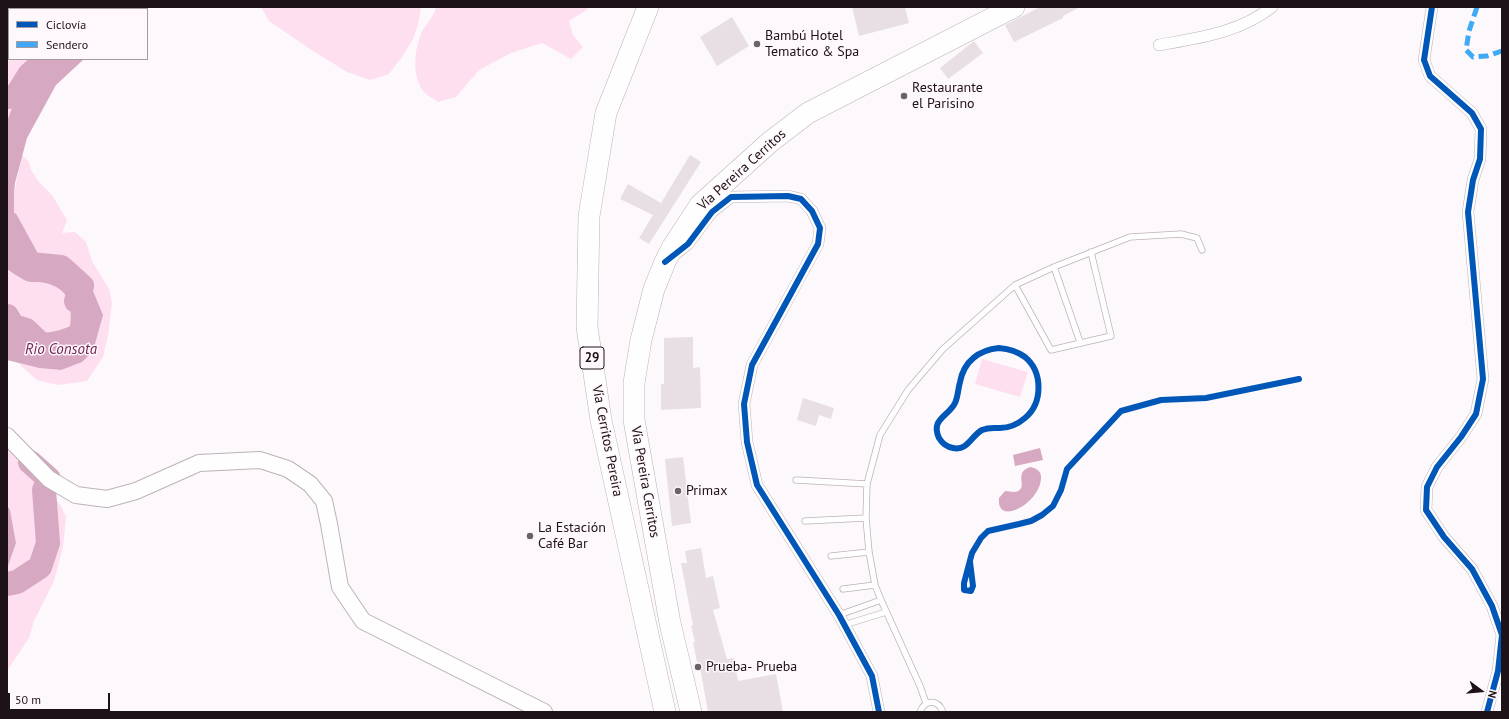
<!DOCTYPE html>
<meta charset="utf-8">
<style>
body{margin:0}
#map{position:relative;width:1509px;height:719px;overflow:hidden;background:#fdf8fb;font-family:"PT Sans",sans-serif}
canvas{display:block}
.frame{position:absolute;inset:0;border:8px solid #1d1218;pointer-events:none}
.legend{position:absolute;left:8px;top:8px;width:140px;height:52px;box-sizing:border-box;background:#fef7fb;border:1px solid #a49ba0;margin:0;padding:5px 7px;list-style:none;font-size:12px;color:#1d1218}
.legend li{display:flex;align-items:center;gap:8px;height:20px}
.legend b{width:20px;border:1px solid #a49ba0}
.north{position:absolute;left:1461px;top:671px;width:40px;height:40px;-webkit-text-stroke:3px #fef7fb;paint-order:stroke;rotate:106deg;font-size:11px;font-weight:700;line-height:16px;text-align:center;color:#1d1218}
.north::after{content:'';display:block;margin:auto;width:14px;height:18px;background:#1d1218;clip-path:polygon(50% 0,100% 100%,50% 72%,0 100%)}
.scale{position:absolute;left:8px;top:693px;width:102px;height:18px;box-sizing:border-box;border:2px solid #1d1218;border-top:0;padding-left:5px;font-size:12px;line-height:14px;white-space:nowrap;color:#1d1218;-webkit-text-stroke:3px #fef7fb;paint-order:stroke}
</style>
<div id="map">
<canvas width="1509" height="719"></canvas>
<div class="frame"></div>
<ul class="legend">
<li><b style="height:5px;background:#0057b8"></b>Ciclovía</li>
<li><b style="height:5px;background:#3fa9f5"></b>Sendero</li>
</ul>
<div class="north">N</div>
<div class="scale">50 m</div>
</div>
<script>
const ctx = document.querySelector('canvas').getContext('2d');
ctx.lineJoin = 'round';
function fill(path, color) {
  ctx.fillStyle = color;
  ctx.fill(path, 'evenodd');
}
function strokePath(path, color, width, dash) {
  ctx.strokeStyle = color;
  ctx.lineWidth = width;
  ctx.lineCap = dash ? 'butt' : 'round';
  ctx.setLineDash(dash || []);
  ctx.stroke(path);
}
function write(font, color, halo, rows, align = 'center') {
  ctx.font = font + ' "PT Sans",sans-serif';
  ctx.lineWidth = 3;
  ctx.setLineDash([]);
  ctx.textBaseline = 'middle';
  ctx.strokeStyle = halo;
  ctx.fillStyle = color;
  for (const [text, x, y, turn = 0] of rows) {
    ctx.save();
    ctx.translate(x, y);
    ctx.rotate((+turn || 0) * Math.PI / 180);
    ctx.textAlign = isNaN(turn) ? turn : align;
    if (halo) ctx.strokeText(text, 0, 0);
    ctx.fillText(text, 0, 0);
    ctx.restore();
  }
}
fill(new Path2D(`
 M7 7H96L94 9H9V59H46L29 75 16 96 7 122Z
 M261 7H421L418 25 413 39 402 57 389 74 370 80 347 72 310 49 269 21Z
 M436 7H589L587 10 569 21 573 35 583 47 571 59 542 43 511 53 479 70 456 97 438 102C434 99 426 95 423 91 412 74 414 52 421 34 425 25 434 17 436 7Z
 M22 155 29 162 31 170 39 182 52 195 67 220 62 233 75 232 86 242 92 261 109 289 112 302 108 336 103 357 87 381 58 385 37 380 18 363 39 368 61 370 88 279 30 264 14 230V193Z
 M7 269C13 273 20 278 26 281 32 283 39 281 45 283 68 288 73 304 70 326 46 337 31 333 7 324Z
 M982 359 1028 372 1020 397 975 384Z
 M7 436 49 479 51 492 61 506 66 517 63 547 54 581 34 621 29 638 7 671V569L16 543 10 510 7 505Z`), '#fedfef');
fill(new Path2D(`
 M46 59H84L56 85 27 138 15 183 14 193V230L30 264 88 279 103 315 93 351 82 362 61 370 39 368 7 360V324C31 333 46 337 70 326 73 304 68 288 45 283 39 281 32 283 26 281 20 278 13 273 7 269V122L16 96 29 75Z
 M1040 448 1043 460 1015 466 1013 455Z
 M1030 467C1037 468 1042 472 1041 479 1039 504 996 527 999 498L1005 491C1009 491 1015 493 1018 491 1028 486 1013 473 1030 467Z
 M7 505 10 510 16 543 7 569Z`), '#d6a8c1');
strokePath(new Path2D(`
 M85 9 86 7
 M7 97 16 96 29 75 46 59
 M7 222 30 264 61 267 82 286 76 301
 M7 316 13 326 26 330 45 348 51 349
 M7 584 17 582 40 567 48 543 44 490 49 479 30 462`), '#d6a8c1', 24);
fill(new Path2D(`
 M852 7H905L909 23 859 36Z
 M1040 7H1080L1063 16V18L1014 42 1005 25Z
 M732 17 749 46 717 66 700 37Z
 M974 41 983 53 948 79 940 68Z
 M690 155 701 162 649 244 639 238 653 215 620 199 628 184 661 203Z
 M693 337V368L700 367 701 408 661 410V384H664V338Z
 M803 398 834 408 831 419 819 415 816 426 797 420Z
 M683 457 691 523 672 526 665 459Z
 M701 548 706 578 713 576 720 608 713 610 727 659 734 658 738 681 776 674 783 712H708L699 662H697L693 642H695L691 626 693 625 681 563H687L685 551Z`), '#e7dfe4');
const lane = new Path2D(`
 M1054 267 1080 342
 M1015 285 1051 350 1111 336 1091 252
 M796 480 867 484
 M805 521 866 518
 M831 556 869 552
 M843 589 875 585
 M839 615 881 600
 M844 625 886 612
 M926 703 920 686 881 600 875 585 869 552 866 518 867 484 880 435 908 390 943 349 1015 285 1054 267 1130 237 1181 234 1197 238 1202 250
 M920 712C925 699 938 699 943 712`);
const street = new Path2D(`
 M1432 7 1424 60 1430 76 1472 113 1481 129 1480 159 1473 180 1468 212 1483 379 1476 414 1461 437 1437 467 1427 487 1426 510 1444 537 1472 569 1492 606 1502 635 1498 671 1487 712
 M1159 45C1198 38 1239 33 1272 7
 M674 255 688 244 712 212 731 197 788 196 801 199 812 211 820 228 818 244 752 365 744 404 747 442 757 485 839 615 872 676 879 712`);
const secondary = new Path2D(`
 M7 436 49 479 76 495 107 499 136 491 199 463 260 460 288 469 310 484 324 501 329 524 340 587 363 621 544 712`);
const highway = new Path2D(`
 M648 7 606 113 589 216 587 327 601 420 665 712
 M691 712 670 623 634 420V383L641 340 654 289 665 262 672 248 700 205 770 142 808 113 1014 7`);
strokePath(lane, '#bbb3b7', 7);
strokePath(street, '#bbb3b7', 12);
strokePath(secondary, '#bbb3b7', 18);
strokePath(highway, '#bbb3b7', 22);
strokePath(lane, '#fffefe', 5.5);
strokePath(street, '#fffefe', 11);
strokePath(secondary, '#fffefe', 16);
strokePath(highway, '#fffefe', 21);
strokePath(new Path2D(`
 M1477 7 1469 31 1466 50 1473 57 1487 56 1502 51`), '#3fa9f5', 5, [10, 5]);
strokePath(new Path2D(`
 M1432 7 1424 60 1430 76 1472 113 1481 129 1480 159 1473 180 1468 212 1483 379 1476 414 1461 437 1437 467 1427 487 1426 510 1444 537 1472 569 1492 606 1502 635 1498 671 1487 712
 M665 262 688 244 712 212 731 197 788 196 801 199 812 211 820 228 818 244 752 365 744 404 747 442 757 485 839 615 872 676 879 712
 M999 348C1009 349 1017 351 1025 357 1043 372 1043 403 1025 418 1018 424 1009 428 1000 428 993 428 989 427 982 430 971 436 968 451 953 448 947 447 942 443 939 438 930 419 949 416 955 403 958 397 958 389 960 382 964 361 979 350 999 348Z
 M970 562 973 586 971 591 964 590V583L972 553 981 538 988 531 1019 524 1031 521 1042 515 1053 506 1061 490 1067 469 1121 411 1161 400 1206 398 1299 379`), '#0057b8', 6);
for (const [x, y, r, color] of [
 [757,44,4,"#6b6267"],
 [904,96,4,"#6b6267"],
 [678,491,4,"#6b6267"],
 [530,536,4,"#6b6267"],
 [698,667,4,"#6b6267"]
]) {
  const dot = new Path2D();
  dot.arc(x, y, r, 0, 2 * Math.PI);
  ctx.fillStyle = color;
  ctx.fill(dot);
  strokePath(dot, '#fef7fb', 1.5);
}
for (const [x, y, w] of [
 [592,358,24]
]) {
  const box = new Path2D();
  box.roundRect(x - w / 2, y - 11, w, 22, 3);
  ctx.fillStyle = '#fef7fb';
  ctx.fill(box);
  strokePath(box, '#1d1218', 1);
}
write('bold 13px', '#1d1218', null, [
 ["29",592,358]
]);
write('14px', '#1d1218', '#fef7fb', [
 ["Bambú Hotel",765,36],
 ["Tematico & Spa",765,52],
 ["Restaurante",912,88],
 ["el Parisino",912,104],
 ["Primax",686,491],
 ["La Estación",538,528],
 ["Café Bar",538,544],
 ["Prueba- Prueba",706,667]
], 'left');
write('14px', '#1d1218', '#fef7fb', [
 ["Vía Pereira Cerritos",742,170,-42],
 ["Vía Cerritos Pereira",607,441,79],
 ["Vía Pereira Cerritos",645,482,80]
]);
write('italic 15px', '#732555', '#fef7fb', [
 ["Rio Consota",61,350]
]);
</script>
